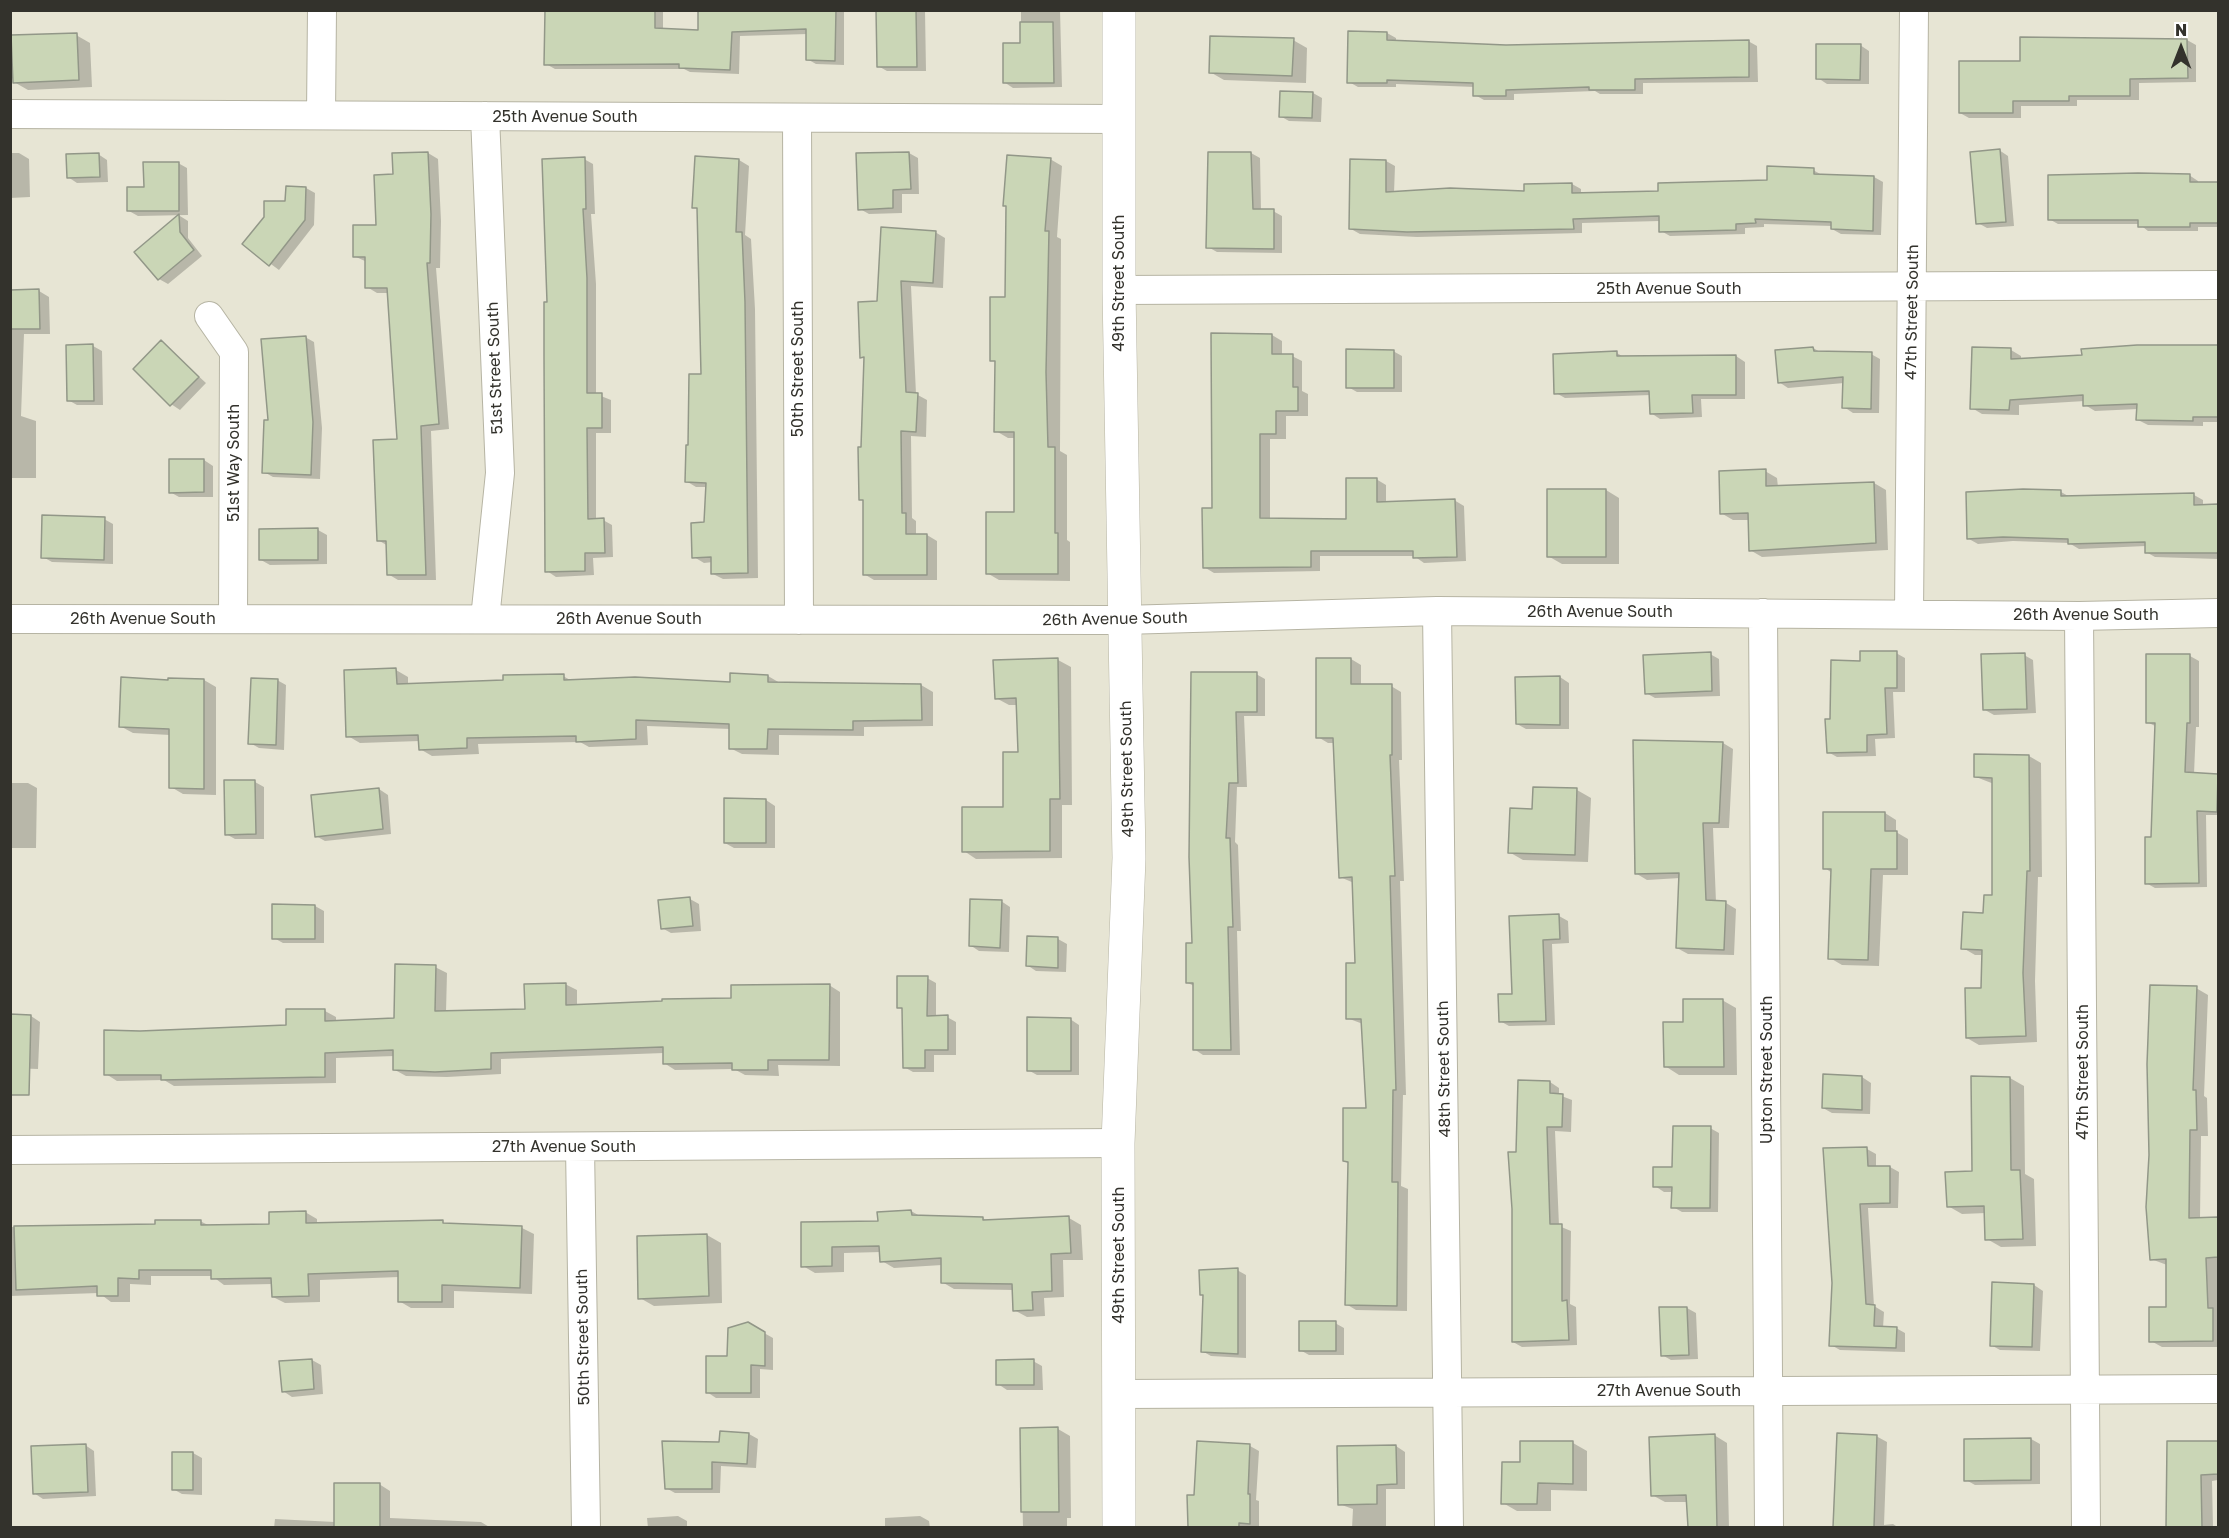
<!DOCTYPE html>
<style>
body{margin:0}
#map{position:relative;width:2229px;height:1538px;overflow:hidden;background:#e7e5d4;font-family:"Golos Text",sans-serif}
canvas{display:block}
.frame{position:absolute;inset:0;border:12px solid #33322c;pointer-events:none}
.north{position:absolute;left:2151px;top:18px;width:60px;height:60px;-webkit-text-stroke:4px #fff;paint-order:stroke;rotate:0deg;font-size:16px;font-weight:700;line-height:24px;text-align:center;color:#33322c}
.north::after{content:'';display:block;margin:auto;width:21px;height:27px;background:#33322c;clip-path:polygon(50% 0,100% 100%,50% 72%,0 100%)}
</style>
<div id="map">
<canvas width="2229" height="1538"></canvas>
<div class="frame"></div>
<div class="north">N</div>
</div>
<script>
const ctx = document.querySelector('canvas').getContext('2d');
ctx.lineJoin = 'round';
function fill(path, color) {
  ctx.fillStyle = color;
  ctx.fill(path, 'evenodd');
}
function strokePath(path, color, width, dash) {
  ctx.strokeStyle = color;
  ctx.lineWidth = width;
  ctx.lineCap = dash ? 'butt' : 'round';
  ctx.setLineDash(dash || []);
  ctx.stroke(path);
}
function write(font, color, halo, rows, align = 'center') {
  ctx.font = font + ' "Golos Text",sans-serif';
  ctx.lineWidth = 5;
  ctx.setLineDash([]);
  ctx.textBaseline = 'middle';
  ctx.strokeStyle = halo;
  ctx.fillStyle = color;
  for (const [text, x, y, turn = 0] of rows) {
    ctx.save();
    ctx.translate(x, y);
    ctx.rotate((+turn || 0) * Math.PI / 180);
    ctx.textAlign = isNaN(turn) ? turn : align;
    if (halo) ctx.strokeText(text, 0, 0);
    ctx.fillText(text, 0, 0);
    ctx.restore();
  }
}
fill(new Path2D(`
 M546 10H663V30L699 31 741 10H844V65L816 64 807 59 808 34 740 36 739 74 690 72 684 69H555L546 64Z
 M878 10 925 11 926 71H887L878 66Z
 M1021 10H1060L1062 87 1013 88 1004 82 1021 44Z
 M1387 33 1396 38V42L1506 46 1748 41 1757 46 1758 82 1643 83V94H1600L1595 91 1514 94V100H1484L1475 95V87L1396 84V87H1358L1349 82Z
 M76 35 90 43 92 87 28 90 14 82Z
 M1293 40 1307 48 1306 83 1224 80 1210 72Z
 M2187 40 2196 45V82L2139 83V100H2077V106H2021V118H1969L1960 113 2021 63Z
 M1860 45 1869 51V84H1827L1818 78Z
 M1313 93 1322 98 1321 122 1289 121 1280 116Z
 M1999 150 2008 156 2014 226 1987 228 1978 223Z
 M10 153H19L29 159 30 197 10 198Z
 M428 153 438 159 441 221 440 268H436L449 429 431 431 436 580H398L388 574V546L378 540 398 441 388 293H377L367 287V262L354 256 378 227 394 175 393 155Z
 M909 153 918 158 919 194H902V213L869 214 860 209Z
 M1209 153H1251L1260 158 1261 211H1273L1282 216V253L1217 252 1208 247Z
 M98 154 107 160 108 182 77 183 68 177Z
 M584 159 593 164 595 214H591L596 284V394L611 400V433H596V520H603L612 525 613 557 593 558 594 575 556 577 547 571 549 304Z
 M1050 159 1062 166 1057 237 1061 239 1060 451 1067 455V540L1070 542V581L999 580 987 573 1016 514V438H1008L996 431V362L992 360 1007 299Z
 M739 160 749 166 745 235 751 239 755 309 758 578 723 579 713 574V562L704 563 694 557 705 524 707 487H696L686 481 702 375 699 210 694 207Z
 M1386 161 1395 166 1394 193 1526 192 1572 184 1581 189V195L1660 193 1768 181 1813 170 1822 175 1874 177 1883 182 1881 235 1841 234 1832 229V226L1764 224V227L1745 228V234L1670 236 1661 231 1660 221 1582 223V233L1417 237 1360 234 1351 229Z
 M178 163 187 168 188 215 138 216 129 211Z
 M2189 175 2198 181V184H2218V227H2198V231H2148L2139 224H2058L2049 219Z
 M306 188 315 193 314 225 279 270 244 244Z
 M180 216 188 221V238L202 256 168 284 159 279 136 252Z
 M935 232 945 238 943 288 911 286 916 394 927 400 926 437 911 436 912 518 916 521V535H927L937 541V580H874L864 574 865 502 860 499 865 359 861 357 878 303Z
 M10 291H39L49 297 50 334H24L21 416 36 421V478H10Z
 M1212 335H1272L1282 341V355L1292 356 1302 361V391L1308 394V416H1286V439H1270V520H1348L1376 479 1386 485V503L1454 500 1464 506 1466 561 1424 563 1414 556H1320V571L1214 573 1204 567 1214 510Z
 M305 337 314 342 322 428 320 479 273 477 264 472 269 422Z
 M161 342 206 383 180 410 171 404Z
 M2218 345V422H2203V426L2148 425 2138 420V409L2095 411 2085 405V401L2019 405V415L1982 414 1972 408 1974 349 2011 350 2021 356V360L2083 357 2137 346Z
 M67 346H93L102 351 103 405H77L68 400Z
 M1813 348 1822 353 1871 354 1880 359 1879 413H1853L1844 407V383L1788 388 1779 382Z
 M1393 351 1402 356V392H1357L1348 387Z
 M1617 353 1625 358 1736 356 1745 362V399H1701L1702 417 1660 419 1651 413V395L1565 398 1556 393Z
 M204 460 213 466V497H179L170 492Z
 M1765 471 1777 478 1778 487 1874 483 1886 490 1888 550 1762 557 1750 550V520H1733L1721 513Z
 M1606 490 1619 498V564H1562L1548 556Z
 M2061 492 2070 497 2194 495 2203 500V506H2218V559L2155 557 2146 552V546L2079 549 2069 543 2013 541 1978 544 1969 539Z
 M104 519 113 524V564L52 562 43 557Z
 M318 530 327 535V564L270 565 261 560Z
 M1896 653 1905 658V692H1893L1895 738 1875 739 1876 756 1837 757 1828 752 1831 720 1862 663Z
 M1710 654 1719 659 1720 696 1655 698 1646 693Z
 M2024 655 2033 660 2036 713 1994 715 1985 710Z
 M2148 655 2190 656 2199 661V727H2196L2194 774 2218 775V815H2206L2207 887 2155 888 2146 883 2152 839 2157 727 2147 722Z
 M1351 659 1361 665V686H1391L1401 692 1402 760H1399L1404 881H1400L1406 1095H1403L1401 1186 1408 1189 1407 1311 1356 1310 1346 1304 1350 1164 1344 1161 1368 1110 1363 1024 1347 1018 1356 965 1354 883 1340 877 1335 743H1328L1318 737Z
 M1058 660 1071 667 1072 805H1062V858L976 859 964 851 1005 808 1019 753 1018 705H1009L996 698 995 662Z
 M396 670 408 677V685L505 682 563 676 572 681 731 683 768 676 780 683 921 685 933 692V726L864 727V736L779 735V755L742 754 730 748 731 729 647 726 648 745 589 747 580 742 478 744 479 754 432 756 420 749V741L360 743 348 736Z
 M1192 673 1256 674 1265 679V716H1244L1247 787H1237L1235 842 1238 845 1241 931H1237L1240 1055H1203L1194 1049V986L1188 983 1194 945Z
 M1560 677 1569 683V729H1526L1517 724V678Z
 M204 680 216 687V795L183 794 171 787 170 735 133 733 120 726 170 682Z
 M277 680 286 685 284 750 259 748 250 743Z
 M1723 743 1733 749 1729 828H1713L1716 902 1726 903 1736 909 1734 955 1688 954 1677 948 1680 878 1647 880 1637 874Z
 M2029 756 2041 763 2042 877H2038L2035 981 2037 1042 1979 1045 1967 1038 1982 989 1984 955H1975L1963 948 1993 896 1994 784 1976 777Z
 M255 782 264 787V839H235L226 834Z
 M10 783H28L37 788 36 848H10Z
 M379 789 388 795 391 834 325 841 316 836Z
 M1577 790 1591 798 1588 862 1523 860 1509 852 1533 810Z
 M766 800 775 806V848H734L725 843Z
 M1885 813 1896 820V832L1908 839V875H1883L1879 966 1842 965 1830 958 1832 873 1825 868Z
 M690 899 699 904 701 931 671 933 662 928Z
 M1001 901 1010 907 1009 952 979 951 970 945Z
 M315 906 324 911V943H283L274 938Z
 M1559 916 1568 921 1569 943 1552 944 1555 1025 1509 1026 1500 1021 1513 996 1511 918Z
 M1028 938 1058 939 1067 944 1066 972 1036 971 1027 965Z
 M435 967 447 973 446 1012 526 1010 565 984 577 990V1006L733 1000 829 985 840 992V1066L778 1065 779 1076 745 1075 734 1069 675 1070 664 1063V1053L501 1059V1074L447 1077 406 1076 395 1070V1056L336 1058V1083L174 1086 164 1080 117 1081 106 1074 140 1033 287 1026 325 1011 336 1017V1022L395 1020Z
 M927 978 936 983V1017H947L956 1022V1055H934V1072H913L904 1067 903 1010 899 1007Z
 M2196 988 2208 995 2204 1096 2207 1098 2208 1136H2201L2200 1219H2211L2218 1223V1347H2162L2151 1341 2167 1308V1265L2151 1259Z
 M1722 1000 1736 1008 1737 1075H1679L1665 1066 1685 1023Z
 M31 1016 40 1022 38 1069 10 1068Z
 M1070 1019 1079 1025V1075H1037L1028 1070Z
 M1862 1077 1871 1083 1870 1114 1832 1113 1823 1108Z
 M2010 1078 2024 1086 2025 1174 2034 1179 2036 1246 2001 1247 1987 1239 1986 1213 1962 1214 1948 1206 1973 1173Z
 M1550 1082 1559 1088V1095L1572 1100 1571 1132 1555 1131 1559 1226 1571 1231 1570 1304 1576 1307 1577 1345 1522 1347 1513 1342 1518 1153Z
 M1710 1128 1719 1133 1718 1212H1682L1673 1207V1192H1664L1655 1186Z
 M1867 1149 1876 1154V1168L1890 1167 1899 1172 1898 1208H1868L1874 1306 1884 1312 1883 1328H1896L1905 1333V1352L1840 1350 1831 1345Z
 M911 1211 920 1216 983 1218 988 1222 1069 1218 1081 1225 1083 1260H1063L1064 1297 1044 1298 1045 1316 1027 1317 1014 1310V1290L954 1289 942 1282V1265L894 1268 882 1261 881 1252 844 1253V1272L815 1273 803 1266V1223L879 1222Z
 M305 1212 317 1219V1224L442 1222 449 1225 522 1228 534 1234 532 1294 454 1291V1308H411L399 1301V1277L320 1280V1302L285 1303 273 1297V1284L224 1285 212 1276H151V1285L130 1284V1302H111L99 1293 10 1296V1227L156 1225 200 1221 210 1226 271 1225Z
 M707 1235 721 1243 722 1303 654 1306 640 1298 639 1238Z
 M1237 1270 1246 1275V1358L1211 1356 1202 1351 1205 1296 1202 1294Z
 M2034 1285 2043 1291 2040 1351 2000 1350 1991 1345Z
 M1687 1308 1696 1313 1698 1359 1671 1360 1662 1355Z
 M1335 1323 1344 1328V1355H1309L1300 1350Z
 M748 1324 773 1338V1370L760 1369V1398H716L707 1392Z
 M312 1360 321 1365 323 1394 292 1397 283 1391Z
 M1033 1361 1042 1366 1043 1390H1007L998 1384Z
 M1021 1429H1058L1070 1436 1071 1518H1067V1528H1023Z
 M749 1434 758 1439 756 1468 721 1466 720 1493H675L666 1488 720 1443Z
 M1714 1435 1727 1443 1729 1528H1689L1688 1502H1665L1652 1495Z
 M1838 1435 1876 1436 1887 1442 1884 1525 1893 1524 1899 1528H1835Z
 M2031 1439 2040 1444V1484L1975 1485 1966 1480Z
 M2218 1441V1480L2212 1481 2213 1528H2169L2168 1442Z
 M1573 1443 1587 1451V1491L1551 1490V1511H1517L1503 1503 1521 1464Z
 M85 1445 94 1451 96 1496 43 1499 34 1493Z
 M1250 1446 1259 1451 1256 1500 1259 1501V1528H1189V1497H1195Z
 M1396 1446 1405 1452V1489H1386V1528H1352L1353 1509 1339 1504Z
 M174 1453H193L202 1458V1495L182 1494 173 1489Z
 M379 1484 390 1491V1518L481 1522 491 1528H274L275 1519 335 1522Z
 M678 1516 687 1521V1528H648L647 1518Z
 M920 1516 929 1521 930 1528H885V1518Z`), '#0003');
const building = new Path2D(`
 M545 10H655V28L698 30V10H836L835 61 806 60V29L732 32 730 70 679 68V64L544 65Z
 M876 10H916L917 67H877Z
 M1020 22H1053L1054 83H1003V43H1020Z
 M1348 31 1387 32V40L1506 45 1749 40V77L1635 79V90H1589V87L1506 90V96H1473V83L1387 80V83H1347Z
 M77 33 79 80 13 83 11 35Z
 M1210 36 1294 38 1292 76 1209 73Z
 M2020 37 2187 39 2188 78 2130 79V96H2069V101H2013V113H1959V61H2020Z
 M1816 44H1861L1860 80 1816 79Z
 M1280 91 1313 92 1312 118 1279 117Z
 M2000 149 2006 222 1976 224 1970 152Z
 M428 152 431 214 430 263H427L439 424 421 426 426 575H387L386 541H377L373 440 397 439 387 288H365V257H353V225H376L374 175 393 174 392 153Z
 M909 152 911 189 893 190V208L858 210 856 153Z
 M1208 152H1251L1253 209H1274V249L1206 248Z
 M99 153 100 177 67 178 66 154Z
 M1007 155 1051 158 1045 231H1049L1046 372 1048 447H1055V533H1058V574H986V512H1014V432H994L995 361H990V297H1005L1006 206H1003Z
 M695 156 739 159 736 232H742L745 302 748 573 711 574V557L692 558 691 523 704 522 706 483 685 482 686 445H688L689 374H701L697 208H692Z
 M585 157 586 209H583L587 278V393H602V428H587L588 519 604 518 605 553H585V571L545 572 544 356V302H547L542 159Z
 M1350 159 1386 160V192L1450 188 1524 191V184L1572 183V193L1658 191V183L1767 180V166L1814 168V174L1874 176 1873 231 1831 229V222L1755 219 1756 223 1736 224V230L1659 232V216L1573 219 1574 229 1407 232 1349 229Z
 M143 162H179V211H127V187H144Z
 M2138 173 2190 174V182H2218V223H2190V227H2138V220H2048V175Z
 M286 186 306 187 305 220 269 266 242 244 264 217V201H285Z
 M179 214 180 232 194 250 158 280 134 252Z
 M881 227 936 231 933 283 901 281 906 392 918 393 916 432 901 431 902 513H906V534H927V575H863V500H859L858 447H861L864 357 860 358 858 302 877 301Z
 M39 289 40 329H10V290Z
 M1211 333 1272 334V354H1293V387H1298V411H1276V434H1260V518L1346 519V478H1377V502L1455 499 1457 557 1413 558V551H1311V567L1203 568 1202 508H1212Z
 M306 336 313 422 311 475 262 473 264 420H268L261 339Z
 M161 340 199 377 170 406 133 369Z
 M93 344 94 401H67L66 345Z
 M2137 345H2218V417H2193V421L2136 420 2137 404 2083 406V395L2010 400 2009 410 1970 409 1972 347 2011 348V359L2082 355 2081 349Z
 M1813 347 1814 351 1872 352 1871 409 1842 408 1843 377 1778 383 1775 350Z
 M1346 349 1394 350V388H1346Z
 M1617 351V356L1736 355V395H1692L1693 413 1650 414 1649 391 1554 394 1553 354Z
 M169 459H204V492L169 493Z
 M1766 469V486L1874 482 1876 543 1749 551 1748 513 1720 514 1719 471Z
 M1547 489H1606V557H1547Z
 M2023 489 2061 490V496L2194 493V505L2218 504V553H2145V542L2068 544V539L2003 537 1967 539 1966 492Z
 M42 515 105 517 104 560 41 558Z
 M318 528V560H259V529Z
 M1860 651H1897V688H1885L1887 734 1867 735V752L1827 753 1825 719H1830L1831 660 1860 661Z
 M1711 652 1712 691 1645 694 1643 655Z
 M2025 653 2027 709 1983 710 1981 654Z
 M2146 654H2190V723H2187L2185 772 2218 774 2217 812 2197 811 2199 883 2145 884V837H2151L2155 723H2146Z
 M1058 658 1060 799H1050V851L962 852V807H1003V752H1018L1016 698 995 699 993 660Z
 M1316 658H1351V684H1392V755H1390L1395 876H1390L1396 1090H1393L1392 1182H1398L1397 1306 1345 1305 1348 1162 1343 1161V1108H1366L1361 1019H1346V963H1355L1352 877 1339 878 1333 738H1316Z
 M396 668 397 684 503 680V675L564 674V680L635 677 730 682V673L768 675V682L921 684 922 720 853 721V730L768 729 767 749H729V724L636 720V739L576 742V736L467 738V748L419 750 418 735 346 737 344 670Z
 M1191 672H1257V712H1236L1238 783H1229L1226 838H1230L1233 927H1228L1231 1050H1193V983H1186V943H1192L1189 857Z
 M1560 676V725L1516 724 1515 677Z
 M121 677 168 680V678L204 679V789L169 788V729L119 727Z
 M251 678 278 679 276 745 248 744Z
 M1633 740 1723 742 1719 823H1703L1706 900 1726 901 1724 950 1676 948 1679 873 1635 874Z
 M1974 754 2029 755 2030 871H2027L2023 973 2026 1036 1966 1038 1965 988H1981L1982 950 1961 949 1963 912 1983 913 1984 895H1992V778L1974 777Z
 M224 780H255L256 834 225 835Z
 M1533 787 1577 788 1575 855 1508 853 1510 808 1532 809Z
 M379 788 383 829 315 837 311 795Z
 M724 798 766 799V843H724Z
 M1823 812H1885V831H1897V869H1871L1868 960 1828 959 1831 869H1823Z
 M690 897 693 926 661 929 658 900Z
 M970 899 1002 900 1000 948 969 946Z
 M272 904 315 905V939H272Z
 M1559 914 1560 939 1543 940 1546 1021 1499 1022 1498 994H1512L1509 916Z
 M1027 936 1058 937V968L1026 966Z
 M395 964 436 965 435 1011 525 1009 524 984 566 983V1005L662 1001V999L731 998V985L830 984 829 1060H768V1070H732V1063L663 1064V1047L491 1053V1069L435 1072 393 1070V1050L325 1053V1077L161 1080V1075H104V1030L140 1031 286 1025V1009H325V1021L394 1018Z
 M897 976H928L927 1016 948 1015V1050H925V1068H903L902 1008H897Z
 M2150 985 2197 986 2193 1090H2196L2197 1130H2190L2189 1218 2218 1217V1257L2206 1258 2208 1308H2213V1341L2149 1342V1307H2166V1259L2150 1260 2146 1207 2149 1155 2147 1064Z
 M1683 999H1723L1724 1067H1664L1663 1022H1683Z
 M10 1014 31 1015 29 1095H10Z
 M1027 1017 1071 1018V1071H1027Z
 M1823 1074 1862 1076V1110L1822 1108Z
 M1971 1076 2010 1077 2011 1170H2020L2023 1239 1985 1240 1984 1206 1947 1207 1945 1172 1972 1171Z
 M1518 1080 1550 1081V1093L1563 1094 1562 1127H1547L1550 1224H1562V1301L1567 1300 1569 1340 1512 1342V1209L1508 1152H1516Z
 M1673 1126H1711L1710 1208H1671L1672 1187H1653V1167H1672Z
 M1867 1147 1868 1166H1890V1203L1860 1204 1866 1304 1875 1305 1874 1326 1897 1327 1896 1348 1829 1346 1832 1283 1823 1148Z
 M911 1210 912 1215 983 1217V1220L1069 1216 1071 1253 1051 1254 1052 1291 1032 1292 1033 1310 1013 1311 1012 1284 941 1283V1258L880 1262 879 1246 832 1247V1266L801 1267V1222L878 1221 877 1212Z
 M306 1211V1223L443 1220V1223L522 1226 520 1288 442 1285V1302H398V1271L308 1274 309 1296 272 1297 271 1278 211 1279V1270H139V1279L118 1278V1296H97V1286L16 1290 14 1226 155 1224V1220H201V1225L269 1224V1212Z
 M707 1234 709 1296 638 1299 637 1236Z
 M1238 1268V1354L1201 1352 1203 1295H1200L1199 1270Z
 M1992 1282 2034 1284 2032 1347 1990 1346Z
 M1659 1307H1687L1689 1355 1661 1356Z
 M1299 1321H1336V1351H1299Z
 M748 1322 765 1332V1366L751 1365V1393H706V1356H727L728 1328Z
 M312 1359 314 1389 282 1392 279 1361Z
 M1034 1359V1385H996V1360Z
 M1058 1427 1059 1512H1021L1020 1428Z
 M720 1431 749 1433 747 1464 712 1462V1489H665L662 1441 719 1442Z
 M1837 1433 1877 1435 1874 1527H1833Z
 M1715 1434 1717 1527H1688L1686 1495 1651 1496 1649 1437Z
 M2031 1438V1480L1964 1481V1439Z
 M1197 1441 1250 1444 1248 1494H1250V1524L1239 1523V1527H1188L1187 1495H1194Z
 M1520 1441H1573V1484L1538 1483 1537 1504H1501L1502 1462H1520Z
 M2167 1441H2218V1474L2201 1475 2202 1527H2166Z
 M86 1444 88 1492 33 1494 31 1446Z
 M1396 1445 1397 1484 1377 1485V1504L1338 1505 1337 1446Z
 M172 1452H193V1490H172Z
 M334 1483H380V1527H334Z`);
fill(building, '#cad6b6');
strokePath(building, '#929788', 1.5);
const street = new Path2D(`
 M10 114 1119 119
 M321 115 322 10
 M485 116 500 473 485 619
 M797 118 799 620
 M1119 290 2218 285
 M209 316 234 352 233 619
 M1437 611 1449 1528
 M1763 613 1769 1528
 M1909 614 1914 10
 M2079 616 2086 1528
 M10 619 1123 620 1437 611 2079 616 2218 613
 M580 1147 586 1528
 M10 1150 1118 1143
 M1120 1394 2218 1389`);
const secondary = new Path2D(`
 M1119 10V290L1129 858 1118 1143 1119 1528`);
strokePath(street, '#b6b4a3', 30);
strokePath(secondary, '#b6b4a3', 34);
strokePath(street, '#fff', 28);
strokePath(secondary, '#fff', 33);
write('16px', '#33322c', '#fff', [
 ["25th Avenue South",565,117],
 ["49th Street South",1119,283,-90],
 ["25th Avenue South",1669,289],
 ["47th Street South",1912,312,-89],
 ["51st Street South",495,368,-92],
 ["50th Street South",798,369,-90],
 ["51st Way South",234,463,-90],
 ["26th Avenue South",1600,612],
 ["26th Avenue South",2086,615],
 ["26th Avenue South",143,619],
 ["26th Avenue South",629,619],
 ["26th Avenue South",1115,619,-1],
 ["49th Street South",1127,769,-91],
 ["48th Street South",1444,1069,-91],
 ["Upton Street South",1767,1070,-90],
 ["47th Street South",2083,1072,-90],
 ["27th Avenue South",564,1147],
 ["49th Street South",1119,1255,-90],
 ["50th Street South",583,1337,-91],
 ["27th Avenue South",1669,1391]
]);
</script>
